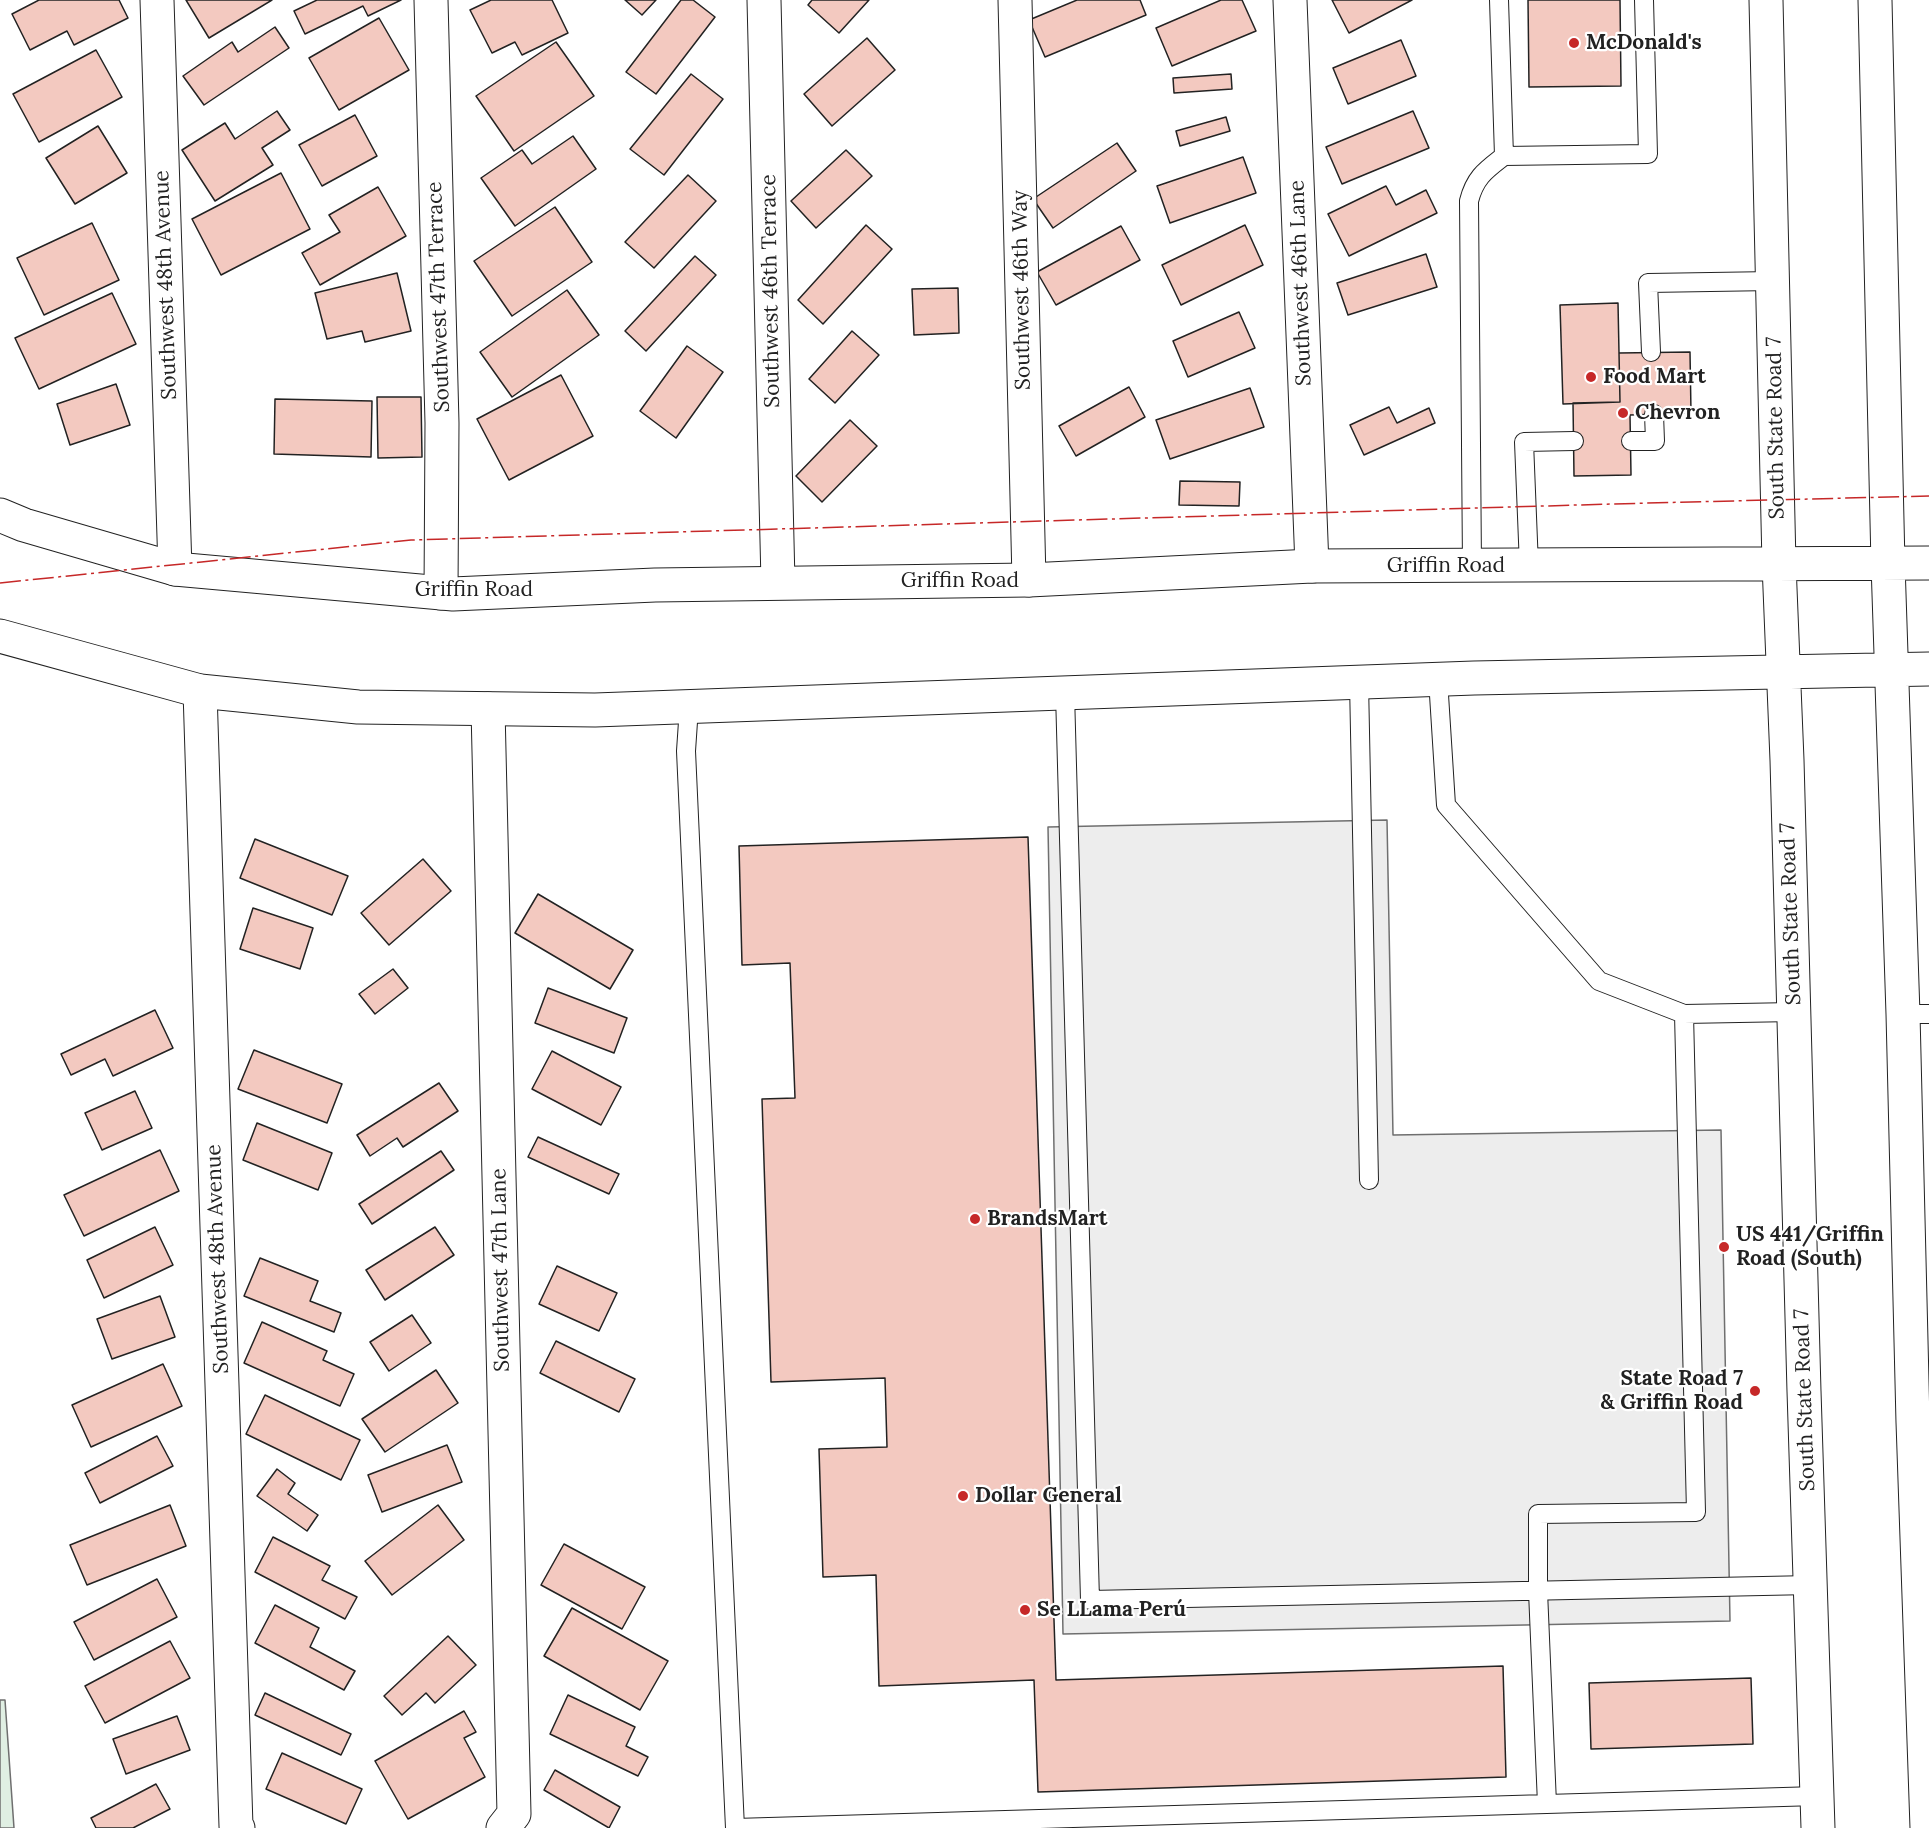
<!DOCTYPE html>
<meta charset="utf-8">
<style>
body{margin:0}
canvas{display:block;background:#fff}
</style>
<canvas width="1929" height="1828"></canvas>
<script>
const ctx = document.querySelector('canvas').getContext('2d');
ctx.lineJoin = 'round';
function fill(path, color) {
  ctx.fillStyle = color;
  ctx.fill(path, 'evenodd');
}
function strokePath(path, color, width, dash) {
  ctx.strokeStyle = color;
  ctx.lineWidth = width;
  ctx.lineCap = dash ? 'butt' : 'round';
  ctx.setLineDash(dash || []);
  ctx.stroke(path);
}
function write(font, color, halo, rows, align = 'center') {
  ctx.font = font + ' Lora,serif';
  ctx.lineWidth = 4.5;
  ctx.setLineDash([]);
  ctx.textBaseline = 'middle';
  ctx.strokeStyle = halo;
  ctx.fillStyle = color;
  for (const [text, x, y, turn = 0] of rows) {
    ctx.save();
    ctx.translate(x, y);
    ctx.rotate((+turn || 0) * Math.PI / 180);
    ctx.textAlign = isNaN(turn) ? turn : align;
    if (halo) ctx.strokeText(text, 0, 0);
    ctx.fillText(text, 0, 0);
    ctx.restore();
  }
}
const green = new Path2D(`
 M0 1700H5L14 1828H0Z`);
fill(green, '#e0efe3');
strokePath(green, '#6f6f6f', 1.5);
const parking = new Path2D(`
 M1387 820 1393 1135 1721 1130 1730 1621 1063 1634 1048 827Z`);
fill(parking, '#ededed');
strokePath(parking, '#6f6f6f', 1.5);
const building = new Path2D(`
 M39 0H119L128 18 74 45 67 31 30 50 12 14Z
 M186 0H272L209 38Z
 M317 0H401L368 16 363 6 305 34 294 11Z
 M491 0H552L568 33 522 55 515 42 492 53 470 10Z
 M625 0H656L642 15Z
 M681 0H693L715 17 656 94 626 72Z
 M812 0H869L839 33 808 5Z
 M1077 0H1140L1146 15 1045 57 1029 20Z
 M1221 0H1242L1256 31 1172 66 1156 28Z
 M1332 0H1412L1349 33Z
 M1528 0H1620L1621 86 1529 87Z
 M379 18 409 70 339 110 309 58Z
 M275 27 289 48 204 105 183 76 232 42 238 52Z
 M867 38 895 70 832 126 804 94Z
 M1401 40 1416 76 1348 104 1333 68Z
 M556 42 594 96 514 151 476 96Z
 M96 50 122 97 39 142 13 94Z
 M691 74 723 99 664 175 630 149Z
 M1231 74 1232 89 1174 93 1173 78Z
 M277 111 290 130 262 148 273 165 215 201 182 150 225 123 235 139Z
 M1413 111 1429 148 1342 184 1326 147Z
 M355 115 377 156 322 186 299 145Z
 M1226 117 1230 131 1180 146 1176 131Z
 M98 126 127 173 75 204 46 158Z
 M573 136 596 169 515 226 481 178 522 150 532 164Z
 M1117 143 1136 171 1053 228 1033 199Z
 M846 150 872 176 816 228 791 201Z
 M1243 157 1256 193 1170 223 1157 186Z
 M281 173 310 229 221 275 192 219Z
 M688 175 716 201 654 268 625 242Z
 M1386 186 1396 205 1426 190 1437 213 1349 256 1328 214Z
 M378 187 406 236 320 285 302 253 340 232 329 215Z
 M555 207 592 262 512 316 474 261Z
 M92 223 119 280 44 315 17 258Z
 M866 225 892 249 823 324 798 300Z
 M1245 225 1263 265 1181 305 1162 265Z
 M1121 226 1140 260 1056 305 1037 272Z
 M1426 254 1437 287 1348 315 1337 283Z
 M695 256 716 275 646 351 625 331Z
 M397 273 411 331 365 342 362 331 327 339 315 293Z
 M958 288 959 333 914 335 912 289Z
 M567 290 599 335 512 397 480 352Z
 M112 293 136 344 39 389 15 338Z
 M1618 303 1620 402 1563 404 1560 305Z
 M1239 312 1255 348 1188 377 1173 341Z
 M852 331 879 355 835 403 809 379Z
 M687 346 723 372 676 438 640 411Z
 M1690 352 1691 413 1630 415 1631 475 1574 476 1573 403 1620 402 1619 353Z
 M561 375 593 436 509 480 477 419Z
 M116 384 130 425 70 445 57 404Z
 M1129 387 1145 417 1076 456 1059 426Z
 M1250 388 1264 427 1170 459 1156 420Z
 M377 397H421L422 457 378 458Z
 M275 399 372 401 371 457 274 454Z
 M1389 407 1397 423 1429 408 1435 423 1364 455 1350 425Z
 M850 420 877 446 822 502 796 476Z
 M1180 481 1240 482 1239 506 1179 505Z
 M1028 837 1056 1680 1503 1666 1506 1777 1038 1792 1034 1680 879 1686 876 1575 823 1577 819 1449 887 1447 885 1378 771 1382 762 1099 795 1098 790 963 742 965 739 846Z
 M255 839 348 876 332 915 240 878Z
 M423 859 451 891 389 945 361 913Z
 M538 894 633 950 610 989 515 933Z
 M253 908 313 928 300 969 240 949Z
 M393 969 408 988 375 1014 359 994Z
 M548 988 627 1018 614 1053 535 1023Z
 M155 1010 173 1048 113 1076 105 1059 71 1075 61 1054Z
 M254 1050 342 1084 327 1123 238 1089Z
 M552 1051 621 1087 601 1125 532 1089Z
 M439 1083 458 1111 403 1147 397 1138 370 1156 357 1135Z
 M135 1091 152 1128 102 1150 85 1113Z
 M257 1123 332 1153 318 1190 243 1160Z
 M538 1137 619 1174 609 1194 528 1157Z
 M160 1150 179 1191 84 1236 64 1195Z
 M441 1151 454 1170 372 1224 359 1204Z
 M155 1227 173 1265 104 1298 87 1260Z
 M435 1227 454 1255 385 1300 366 1270Z
 M260 1258 318 1281 310 1301 341 1313 334 1332 244 1296Z
 M557 1266 617 1293 599 1331 539 1304Z
 M160 1296 175 1337 112 1359 97 1319Z
 M412 1315 431 1343 389 1371 370 1342Z
 M262 1322 327 1351 323 1360 354 1374 340 1406 244 1363Z
 M556 1341 635 1379 619 1412 540 1373Z
 M163 1364 182 1406 91 1447 72 1405Z
 M436 1370 458 1403 385 1452 362 1419Z
 M265 1395 360 1440 341 1480 246 1434Z
 M157 1436 173 1466 100 1503 85 1473Z
 M447 1445 462 1482 382 1512 368 1475Z
 M277 1469 295 1483 288 1494 318 1515 307 1531 257 1496Z
 M170 1505 186 1546 87 1585 70 1545Z
 M438 1505 464 1540 392 1595 365 1561Z
 M273 1537 330 1566 322 1580 357 1597 345 1619 255 1572Z
 M564 1544 645 1587 622 1629 541 1585Z
 M157 1579 177 1617 94 1660 74 1622Z
 M275 1605 319 1628 310 1647 355 1671 344 1690 255 1643Z
 M572 1608 668 1661 640 1710 544 1656Z
 M448 1636 476 1665 435 1703 426 1693 402 1715 384 1696Z
 M170 1641 190 1678 105 1723 85 1686Z
 M1751 1678 1753 1744 1591 1749 1589 1683Z
 M265 1693 351 1734 341 1755 255 1715Z
 M568 1695 635 1727 626 1746 648 1757 638 1776 550 1734Z
 M464 1711 476 1732 464 1738 485 1777 408 1819 375 1761Z
 M177 1716 190 1750 126 1774 113 1739Z
 M282 1753 362 1789 346 1824 266 1789Z
 M555 1770 620 1807 609 1828 544 1790Z
 M156 1784 170 1809 133 1828H96L91 1818Z`);
fill(building, '#f3c9c0');
strokePath(building, '#222', 1.5);
const service = new Path2D(`
 M1499 0 1504 156 1648 154 1644 0
 M1651 352 1648 283 1773 281
 M1631 441H1655L1654 414
 M1472 566 1469 201C1475 177 1486 170 1504 156
 M1529 566 1524 442 1574 441
 M1438 679 1446 805 1599 981 1684 1014 1696 1512 1538 1514V1591L1547 1804
 M1359 682 1369 1180
 M1065 693 1090 1600 1811 1585
 M689 707 686 751 735 1828 1817 1796
 M1684 1014 1794 1012
 M1903 1014H1929`);
const minor = new Path2D(`
 M157 0 175 569
 M431 0 442 423 441 593
 M764 0 778 582
 M1015 0 1029 580
 M1290 0 1312 566
 M200 691 236 1826 238 1828
 M488 709 514 1814 503 1828`);
const primary = new Path2D(`
 M1766 0 1779 564 1787 760 1804 1391 1818 1828
 M1875 0 1888 564 1903 1014 1913 1422 1927 1828
 M0 515 24 525 175 569 453 594 655 585 1029 580 1312 566 1929 563
 M0 636 200 691 358 707 595 710 1474 678 1929 669`);
strokePath(service, '#222', 20);
strokePath(minor, '#222', 35);
strokePath(primary, '#222', 35);
strokePath(service, '#fff', 18);
strokePath(minor, '#fff', 33);
strokePath(primary, '#fff', 33);
strokePath(new Path2D(`
 M0 583 411 540 1611 504 1929 496`), '#c62828', 1.5, [21, 4.5, 3, 4.5]);
for (const [x, y, r, color] of [
 [1574,43,6,"#c62828"],
 [1591,377,6,"#c62828"],
 [1623,413,6,"#c62828"],
 [975,1219,6,"#c62828"],
 [1724,1247,6,"#c62828"],
 [1755,1391,6,"#c62828"],
 [963,1496,6,"#c62828"],
 [1025,1610,6,"#c62828"]
]) {
  const dot = new Path2D();
  dot.arc(x, y, r, 0, 2 * Math.PI);
  ctx.fillStyle = color;
  ctx.fill(dot);
  strokePath(dot, '#fff', 2);
}
write('bold 21px', '#222', '#fff', [
 ["McDonald's",1586,43],
 ["Food Mart",1603,377],
 ["Chevron",1635,413],
 ["BrandsMart",987,1219],
 ["US 441/Griffin",1736,1235],
 ["Road (South)",1736,1259],
 ["State Road 7",1743,1379,"right"],
 ["& Griffin Road",1743,1403,"right"],
 ["Dollar General",975,1496],
 ["Se LLama Perú",1037,1610]
], 'left');
write('21px', '#222', '#fff', [
 ["Southwest 46th Lane",1301,283,-92],
 ["Southwest 48th Avenue",166,285,-92],
 ["Southwest 46th Way",1022,290,-91],
 ["Southwest 46th Terrace",771,291,-91],
 ["Southwest 47th Terrace",439,297,-92],
 ["South State Road 7",1776,428,-91],
 ["Griffin Road",1446,566],
 ["Griffin Road",960,581],
 ["Griffin Road",474,590],
 ["South State Road 7",1791,914,-92],
 ["Southwest 48th Avenue",218,1259,-92],
 ["Southwest 47th Lane",501,1270,-91],
 ["South State Road 7",1805,1400,-92]
]);
</script>
